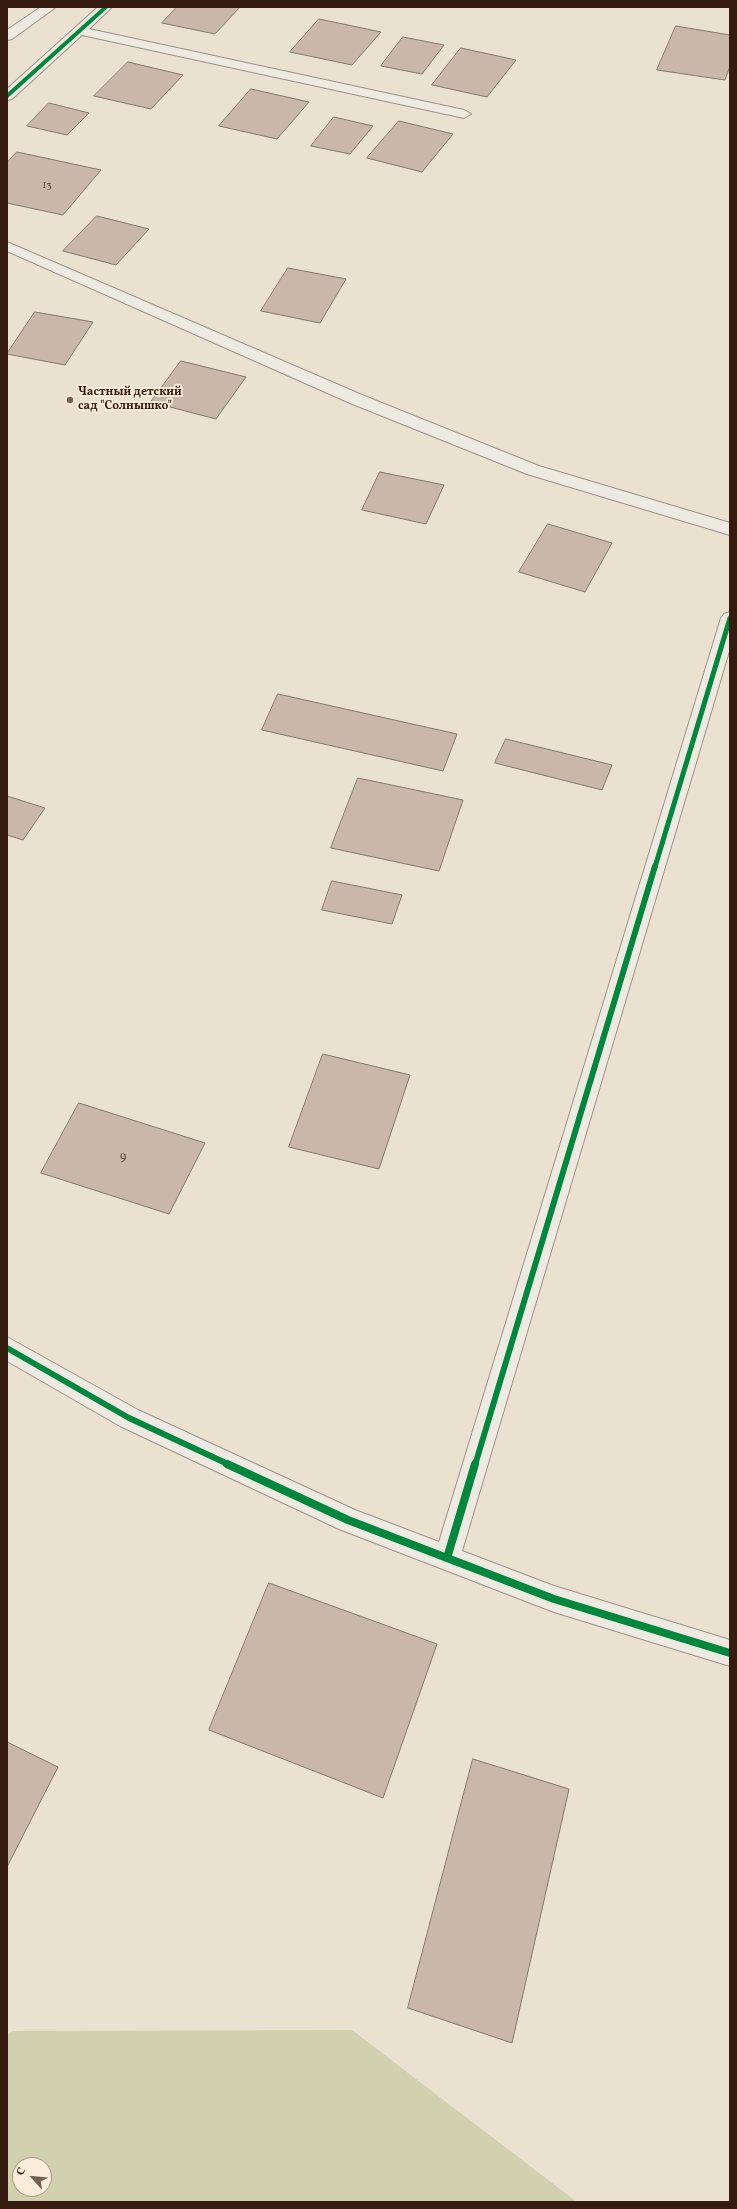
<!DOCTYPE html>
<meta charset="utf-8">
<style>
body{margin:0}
#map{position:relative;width:737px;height:2209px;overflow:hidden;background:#ebe1d1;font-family:Vollkorn,serif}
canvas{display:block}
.frame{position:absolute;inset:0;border:8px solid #361c10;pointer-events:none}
.north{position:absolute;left:12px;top:2157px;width:40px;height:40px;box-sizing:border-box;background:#f9edda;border:1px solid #ab9989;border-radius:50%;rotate:297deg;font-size:11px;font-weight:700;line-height:16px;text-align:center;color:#361c10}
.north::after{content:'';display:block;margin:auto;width:14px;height:18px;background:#756154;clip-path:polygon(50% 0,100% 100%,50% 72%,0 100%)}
</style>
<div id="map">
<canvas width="737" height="2209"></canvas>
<div class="frame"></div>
<div class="north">С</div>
</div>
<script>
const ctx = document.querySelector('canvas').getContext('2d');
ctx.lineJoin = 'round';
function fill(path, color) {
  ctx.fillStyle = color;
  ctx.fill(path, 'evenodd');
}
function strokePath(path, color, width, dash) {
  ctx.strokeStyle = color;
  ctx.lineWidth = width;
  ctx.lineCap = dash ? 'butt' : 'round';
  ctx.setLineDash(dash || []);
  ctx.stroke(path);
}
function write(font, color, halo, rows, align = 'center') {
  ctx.font = font + ' Vollkorn,serif';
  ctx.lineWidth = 3.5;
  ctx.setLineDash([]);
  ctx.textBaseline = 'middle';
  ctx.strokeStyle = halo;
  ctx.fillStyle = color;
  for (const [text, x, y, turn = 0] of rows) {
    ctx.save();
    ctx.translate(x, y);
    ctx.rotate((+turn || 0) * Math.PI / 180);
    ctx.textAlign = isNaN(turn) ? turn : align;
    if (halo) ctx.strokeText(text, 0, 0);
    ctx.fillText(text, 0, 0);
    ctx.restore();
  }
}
fill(new Path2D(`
 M352 2030 577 2202H7V2035L13 2031ZM20 2165H44V2189H20Z`), '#d2d1af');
const building = new Path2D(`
 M177 7H240L215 34 162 23Z
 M319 19 381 32 352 65 290 52Z
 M676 26 730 35V66L725 80 657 70Z
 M403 37 444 45 422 74 381 66Z
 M461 48 516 60 487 97 432 85Z
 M128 62 183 75 151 109 94 96Z
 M251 89 309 102 277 139 219 126Z
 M49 103 89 113 67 135 27 126Z
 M334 117 373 126 350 154 311 146Z
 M399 121 453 134 422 172 367 158Z
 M17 152 101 170 63 215 7 203V163Z
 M97 216 149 229 116 265 63 251Z
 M288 268 346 279 320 323 261 311Z
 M35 312 93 322 65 365 7 354Z
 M181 361 246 377 216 419 151 402Z
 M380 472 444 485 426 524 362 510Z
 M548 524 612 543 585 592 519 572Z
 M278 694 457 734 443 771 262 730Z
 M506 739 612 765 602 790 495 763Z
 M358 778 463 800 439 871 331 848Z
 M7 796 45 808 23 840 7 835Z
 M332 881 402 895 392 924 322 910Z
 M323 1054 410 1075 379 1169 289 1147Z
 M79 1103 205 1143 169 1214 41 1173Z
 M269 1583 437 1644 383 1798 209 1730Z
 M7 1742 58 1767 7 1867Z
 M473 1759 569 1789 512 2043 408 2008Z`);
fill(building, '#c9b7aa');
strokePath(building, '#81776d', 1);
const minor = new Path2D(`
 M41 7H56L12 39 7 40V30Z
 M98 7H112L89 29 464 110 471 114 464 118 82 35 12 99 7 100V89Z
 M7 242 362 395 539 466 730 523V535L527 474 350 403 7 251Z
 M730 612V648L462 1551 554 1586 730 1640V1666L554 1612 339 1529 120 1426 7 1361V1337L138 1410 355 1510 439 1542 721 618 724 614Z`);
strokePath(minor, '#9b9287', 2);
fill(minor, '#eeeae1');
strokePath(new Path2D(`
 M7 96 106 7`), '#00873e', 4);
strokePath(new Path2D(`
 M655 867 730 618`), '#00873e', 5);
strokePath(new Path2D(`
 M7 1348 129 1418 230 1465
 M475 1465 655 866`), '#00873e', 6);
strokePath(new Path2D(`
 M227 1464 348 1520 554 1599 730 1653
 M447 1558 475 1464`), '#00873e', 8);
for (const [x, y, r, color] of [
 [70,400,4,"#756154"]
]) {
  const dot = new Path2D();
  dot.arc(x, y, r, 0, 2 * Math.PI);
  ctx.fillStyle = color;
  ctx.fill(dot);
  strokePath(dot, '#f9edda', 1.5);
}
write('10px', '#5b4336', null, [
 ["13",47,186]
]);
write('bold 12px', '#361c10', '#f9edda', [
 ["Частный детский",78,393],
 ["сад \"Солнышко\"",78,407]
], 'left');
write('12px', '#5b4336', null, [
 ["9",123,1158]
]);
</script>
